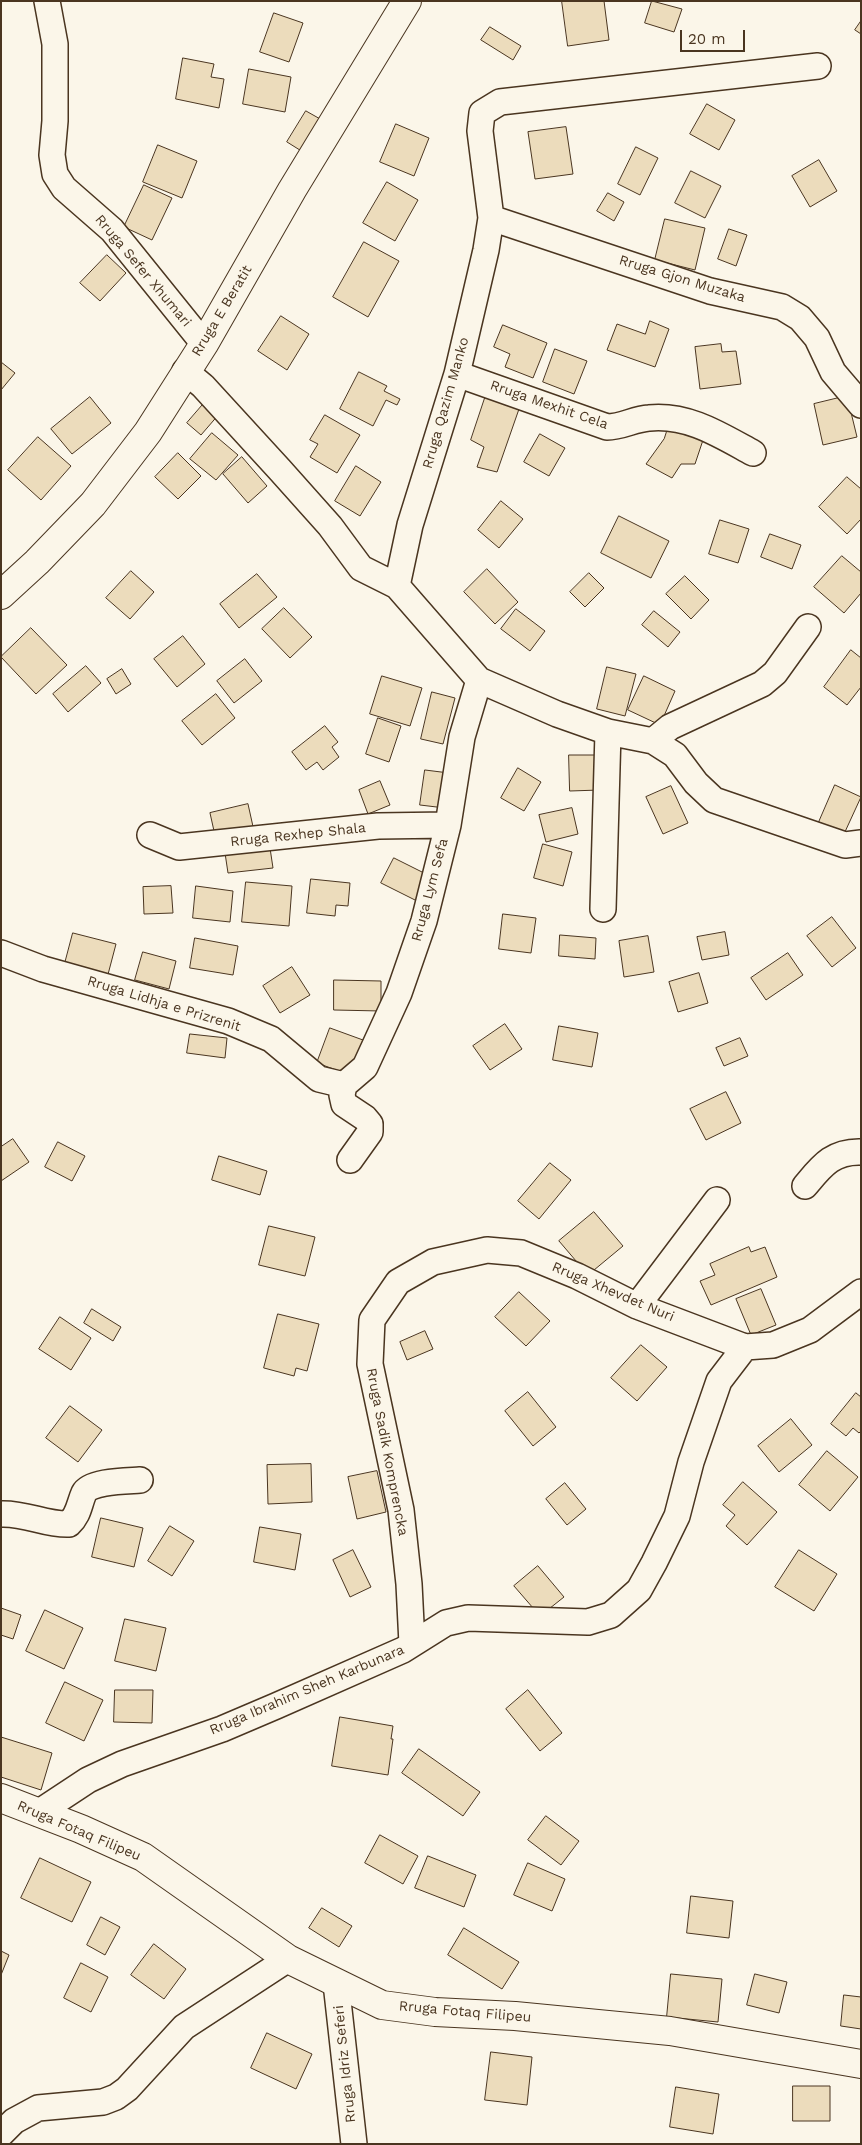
<!DOCTYPE html>
<style>
body{margin:0}
#map{position:relative;width:862px;height:2145px;overflow:hidden;background:#fbf6e9;font-family:"Work Sans",sans-serif}
canvas{display:block}
.frame{position:absolute;inset:0;border:2px solid #4a3520;pointer-events:none}
.scale{position:absolute;left:680px;top:30px;width:65px;height:22px;box-sizing:border-box;border:2px solid #4a3520;border-top:0;padding-left:6px;font-size:15px;line-height:18px;white-space:nowrap;color:#4a3520;-webkit-text-stroke:4px #fbf6e9;paint-order:stroke}
</style>
<div id="map">
<canvas width="862" height="2145"></canvas>
<div class="frame"></div>
<div class="scale">20 m</div>
</div>
<script>
const ctx = document.querySelector('canvas').getContext('2d');
ctx.lineJoin = 'round';
function fill(path, color) {
  ctx.fillStyle = color;
  ctx.fill(path, 'evenodd');
}
function strokePath(path, color, width, dash) {
  ctx.strokeStyle = color;
  ctx.lineWidth = width;
  ctx.lineCap = dash ? 'butt' : 'round';
  ctx.setLineDash(dash || []);
  ctx.stroke(path);
}
function write(font, color, halo, rows, align = 'center') {
  ctx.font = font + ' "Work Sans",sans-serif';
  ctx.lineWidth = 4;
  ctx.setLineDash([]);
  ctx.textBaseline = 'middle';
  ctx.strokeStyle = halo;
  ctx.fillStyle = color;
  for (const [text, x, y, turn = 0] of rows) {
    ctx.save();
    ctx.translate(x, y);
    ctx.rotate((+turn || 0) * Math.PI / 180);
    ctx.textAlign = isNaN(turn) ? turn : align;
    if (halo) ctx.strokeText(text, 0, 0);
    ctx.fillText(text, 0, 0);
    ctx.restore();
  }
}
const building = new Path2D(`
 M562 1H604L609 40 568 46Z
 M652 1 682 9 674 32 645 23Z
 M274 13 303 23 289 62 260 52Z
 M861 21V34L855 30Z
 M490 27 521 46 513 60 481 40Z
 M183 58 214 64 211 77 224 79 219 108 176 99Z
 M249 69 291 77 285 112 243 104Z
 M707 104 735 120 719 150 690 134Z
 M306 111 322 120 303 152 287 142Z
 M396 124 429 138 414 176 380 162Z
 M566 127 573 174 535 179 528 132Z
 M158 145 197 161 182 198 143 182Z
 M636 147 658 158 640 195 618 184Z
 M819 160 837 191 810 207 792 176Z
 M691 171 721 186 705 218 675 203Z
 M387 182 418 200 395 241 363 223Z
 M144 185 172 198 152 240 124 227Z
 M608 193 624 202 614 221 597 211Z
 M665 219 705 228 695 270 655 260Z
 M729 229 747 235 736 266 718 259Z
 M364 242 399 261 368 317 333 297Z
 M107 255 126 273 100 301 80 283Z
 M281 316 309 334 287 370 258 351Z
 M650 321 669 329 655 367 607 350 617 324 645 334Z
 M503 325 547 343 533 378 505 367 510 354 494 347Z
 M721 344 722 352 736 351 741 384 700 389 695 347Z
 M555 349 587 361 574 394 543 382Z
 M1 362 15 373 1 390Z
 M359 372 387 386 384 391 400 399 397 405 386 400 373 426 340 409Z
 M486 395 519 409 497 472 477 467 484 447 471 440Z
 M847 396 857 437 823 445 814 404Z
 M90 397 111 423 72 454 51 429Z
 M206 401 220 413 201 435 187 423Z
 M325 415 360 435 337 473 310 457 318 444 310 440Z
 M670 422 703 440 695 464H681L672 478 646 464 664 439Z
 M212 433 238 455 216 480 190 459Z
 M540 434 565 448 549 476 524 462Z
 M38 437 71 466 41 500 8 470Z
 M178 453 201 476 178 499 155 477Z
 M242 457 267 486 248 503 223 474Z
 M356 466 381 482 360 516 335 501Z
 M847 477 861 489V519L847 534 819 507Z
 M501 501 523 519 499 548 478 530Z
 M619 516 669 541 651 578 601 553Z
 M720 520 749 529 738 563 709 554Z
 M770 534 801 545 792 569 761 557Z
 M842 556 861 572V593L844 613 814 587Z
 M487 569 518 602 495 624 464 592Z
 M131 571 154 592 130 619 106 598Z
 M589 573 604 588 585 607 570 592Z
 M257 574 277 597 239 628 220 604Z
 M685 576 709 600 691 619 666 594Z
 M284 608 312 637 290 658 262 629Z
 M516 609 545 631 530 651 501 629Z
 M654 611 680 632 668 647 642 625Z
 M31 628 67 665 36 694 1 657Z
 M183 636 205 664 177 687 154 659Z
 M851 650 861 658V687L847 705 824 687Z
 M245 659 262 681 234 703 217 681Z
 M86 666 101 683 68 712 53 694Z
 M607 667 636 674 625 716 597 709Z
 M122 669 131 684 116 694 107 679Z
 M382 676 422 688 410 726 370 714Z
 M644 676 675 691 660 725 628 710Z
 M432 692 455 698 443 744 421 739Z
 M216 694 235 718 202 745 182 721Z
 M378 718 401 726 389 762 366 754Z
 M325 726 338 742 332 747 339 757 323 770 317 762 306 770 292 752Z
 M569 755H598L600 790 570 791Z
 M518 768 541 782 524 811 501 798Z
 M425 770 449 773 445 808 420 805Z
 M380 781 390 805 368 814 359 790Z
 M835 785 861 797 844 834 819 822Z
 M671 786 688 823 663 834 646 797Z
 M248 804 254 831 216 840 210 813Z
 M572 808 578 834 546 842 539 815Z
 M543 844 572 852 563 886 534 878Z
 M270 848 273 868 228 873 225 853Z
 M394 858 430 876 417 901 381 883Z
 M311 879 350 883 348 906 336 905 335 916 307 913Z
 M246 882 292 886 289 926 242 922Z
 M171 886 173 913 144 914 143 887Z
 M196 886 233 891 230 922 193 918Z
 M503 914 536 918 531 953 499 949Z
 M832 917 856 948 832 967 807 936Z
 M725 932 729 955 702 960 697 937Z
 M73 933 116 944 106 982 63 971Z
 M560 935 596 938 595 959 559 956Z
 M648 936 654 972 624 977 619 941Z
 M195 938 238 946 233 975 190 968Z
 M143 952 176 961 169 989 135 980Z
 M788 953 803 975 766 1000 751 978Z
 M292 967 310 995 280 1013 263 986Z
 M699 973 708 1003 678 1012 669 982Z
 M334 980 381 981V1011L334 1010Z
 M505 1024 522 1049 490 1070 473 1046Z
 M559 1026 598 1033 592 1067 553 1060Z
 M330 1028 363 1040 350 1075 317 1063Z
 M190 1034 227 1038 225 1058 187 1053Z
 M740 1038 748 1056 724 1066 716 1048Z
 M726 1092 741 1123 706 1140 690 1109Z
 M13 1139 29 1162 1 1181V1147Z
 M58 1142 85 1156 72 1181 45 1167Z
 M219 1156 267 1171 260 1195 212 1180Z
 M550 1163 571 1180 539 1219 518 1201Z
 M594 1212 623 1246 588 1275 559 1241Z
 M269 1226 315 1237 305 1276 259 1265Z
 M749 1247 751 1252 765 1247 777 1277 711 1305 700 1281 715 1275 710 1264Z
 M761 1289 776 1325 751 1335 736 1299Z
 M519 1292 550 1321 526 1346 495 1317Z
 M92 1309 121 1327 113 1341 84 1323Z
 M278 1314 319 1324 307 1371 296 1368 294 1376 264 1368Z
 M60 1317 91 1338 71 1370 39 1349Z
 M425 1331 433 1349 407 1360 400 1342Z
 M641 1345 667 1367 637 1401 611 1378Z
 M528 1392 556 1427 533 1446 505 1411Z
 M856 1393 861 1397V1431L859 1433 853 1428 846 1436 831 1424Z
 M70 1406 102 1430 78 1462 46 1438Z
 M791 1419 812 1445 779 1472 758 1446Z
 M827 1451 858 1477 830 1511 799 1485Z
 M311 1464 312 1502 268 1504 267 1465Z
 M377 1471 386 1512 357 1519 348 1477Z
 M743 1482 777 1512 747 1545 726 1526 735 1515 723 1505Z
 M565 1483 586 1509 567 1525 546 1499Z
 M101 1518 143 1528 134 1567 92 1557Z
 M170 1526 194 1541 172 1576 148 1561Z
 M260 1527 301 1534 295 1570 254 1562Z
 M353 1550 371 1587 350 1597 333 1560Z
 M799 1550 837 1574 814 1611 775 1587Z
 M538 1566 564 1597 540 1616 514 1586Z
 M1 1608 21 1615 13 1639 1 1635Z
 M45 1610 83 1628 64 1669 26 1651Z
 M125 1619 166 1628 156 1671 115 1661Z
 M65 1682 103 1700 84 1741 46 1723Z
 M115 1690H153L152 1723 114 1722Z
 M528 1690 562 1733 540 1751 506 1709Z
 M340 1717 393 1726 391 1739H393L388 1775 332 1766Z
 M1 1737 52 1753 41 1790 1 1777Z
 M419 1749 480 1792 463 1816 402 1773Z
 M546 1816 579 1841 561 1865 528 1840Z
 M380 1835 418 1856 403 1884 365 1863Z
 M428 1856 476 1875 464 1907 415 1888Z
 M40 1858 91 1882 72 1922 21 1898Z
 M528 1863 565 1879 552 1911 514 1895Z
 M691 1896 733 1901 729 1938 687 1933Z
 M322 1908 352 1926 339 1947 309 1928Z
 M101 1917 120 1927 105 1955 87 1945Z
 M464 1928 519 1962 502 1989 448 1955Z
 M154 1944 186 1969 164 1999 131 1975Z
 M1 1951 9 1955 1 1975Z
 M81 1963 108 1977 91 2012 64 1998Z
 M671 1974 722 1979 718 2022 667 2017Z
 M755 1974 787 1982 779 2013 747 2005Z
 M844 1995 861 1997V2029L841 2026Z
 M267 2033 312 2054 296 2089 251 2068Z
 M491 2052 532 2057 527 2105 485 2100Z
 M793 2086H830V2121H793Z
 M676 2087 719 2094 713 2134 670 2127Z`);
fill(building, '#ecdcbc');
strokePath(building, '#4a3520', 1);
const minor = new Path2D(`
 M47 1 55 44V121L52 155 55 174 64 188 112 230 204 344
 M491 218 710 291 782 307 800 318 817 338 833 372 861 405
 M185 371 203 386 280 470 330 526 361 568 397 586 479 680 557 714 608 732 653 741 675 755 696 783 714 800 845 845 861 843
 M457 374 607 427C622 427 634 419 649 418 688 414 720 435 753 453
 M397 586 410 525 457 374 486 250 491 218 480 131 482 113 500 102 818 66
 M653 741 670 727 762 684 775 673 808 627
 M150 835 179 847 378 826 448 825
 M603 909 608 732
 M1 953 43 969 228 1021 271 1039 319 1079 344 1085
 M344 1085 365 1067 399 993 424 921 448 825 462 737 479 680
 M344 1085 342 1095 344 1104 365 1118 370 1124V1132L350 1160
 M805 1186C821 1167 832 1151 861 1152
 M637 1306 717 1200
 M1 1514C27 1513 45 1525 69 1524 79 1515 79 1504 84 1493 90 1481 127 1481 140 1480
 M412 1644 409 1584 401 1510 370 1364 372 1320 398 1282 433 1262 487 1250 521 1253 577 1276 637 1306 745 1347 773 1345 810 1330 861 1292
 M38 1813 88 1780 122 1764 222 1729 276 1706 403 1650 446 1623 468 1618 588 1622 611 1615 639 1590 654 1563 677 1516 691 1462 719 1381 745 1347
 M336 1983 354 2144
 M1 2134 14 2121 38 2108 103 2102 116 2097 127 2089 184 2027 288 1959`);
const major = new Path2D(`
 M1 595 37 562 93 504 148 432 204 344 292 190 407 1
 M1 1798 81 1829 143 1857 288 1959 382 2005 435 2012 515 2016 670 2031 861 2064`);
strokePath(minor, '#4a3520', 28);
strokePath(major, '#4a3520', 30);
strokePath(minor, '#fbf6e9', 25);
strokePath(major, '#fbf6e9', 28);
write('14px', '#4a3520', '#fbf6e9', [
 ["Rruga Sefer Xhumari",143,271,50],
 ["Rruga Gjon Muzaka",682,279,17],
 ["Rruga E Beratit",222,311,-59],
 ["Rruga Qazim Manko",446,403,-74],
 ["Rruga Mexhit Cela",549,405,19],
 ["Rruga Rexhep Shala",298,835,-6],
 ["Rruga Lym Sefa",430,890,-75],
 ["Rruga Lidhja e Prizrenit",164,1004,17],
 ["Rruga Xhevdet Nuri",613,1292,23],
 ["Rruga Sadik Komprencka",387,1452,79],
 ["Rruga Ibrahim Sheh Karbunara",307,1690,-23],
 ["Rruga Fotaq Filipeu",79,1831,23],
 ["Rruga Fotaq Filipeu",465,2012,5],
 ["Rruga Idriz Seferi",345,2064,-96]
]);
</script>
